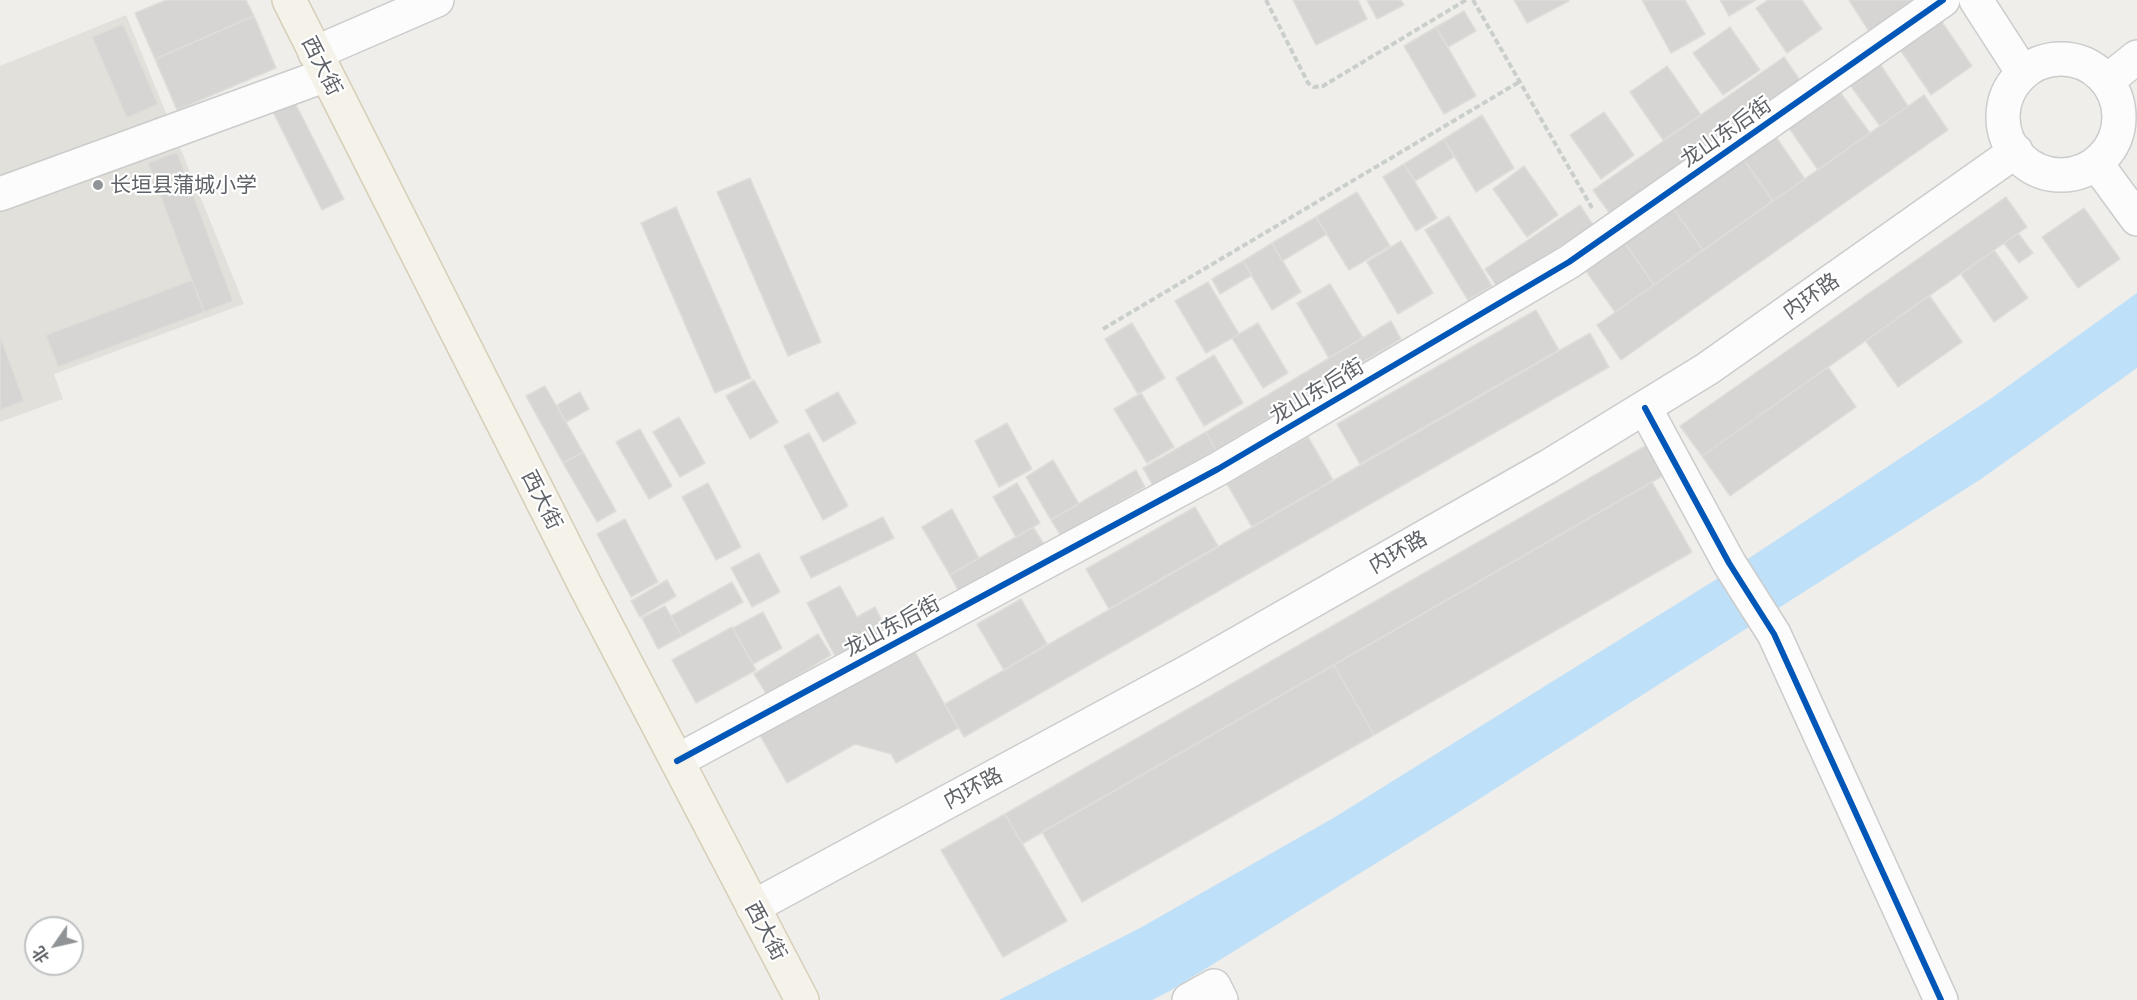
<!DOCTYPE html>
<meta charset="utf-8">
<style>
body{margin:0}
#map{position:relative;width:2137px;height:1000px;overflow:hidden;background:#efeeea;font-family:Barlow,"Noto Sans SC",sans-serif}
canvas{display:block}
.north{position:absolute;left:24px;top:916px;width:60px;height:60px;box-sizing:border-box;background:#fff;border:2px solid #bfc1c3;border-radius:50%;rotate:236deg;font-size:16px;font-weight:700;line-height:24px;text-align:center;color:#5f6368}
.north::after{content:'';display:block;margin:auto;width:21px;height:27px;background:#919496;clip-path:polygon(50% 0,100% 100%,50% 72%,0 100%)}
</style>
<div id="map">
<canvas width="2137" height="1000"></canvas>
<div class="north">北</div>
</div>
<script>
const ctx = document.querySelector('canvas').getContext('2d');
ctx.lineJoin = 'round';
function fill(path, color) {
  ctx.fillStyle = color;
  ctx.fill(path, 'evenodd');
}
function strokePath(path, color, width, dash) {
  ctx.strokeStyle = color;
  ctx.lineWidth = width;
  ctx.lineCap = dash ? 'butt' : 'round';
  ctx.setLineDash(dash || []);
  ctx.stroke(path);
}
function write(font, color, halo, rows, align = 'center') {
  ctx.font = font + ' Barlow,"Noto Sans SC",sans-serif';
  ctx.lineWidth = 4.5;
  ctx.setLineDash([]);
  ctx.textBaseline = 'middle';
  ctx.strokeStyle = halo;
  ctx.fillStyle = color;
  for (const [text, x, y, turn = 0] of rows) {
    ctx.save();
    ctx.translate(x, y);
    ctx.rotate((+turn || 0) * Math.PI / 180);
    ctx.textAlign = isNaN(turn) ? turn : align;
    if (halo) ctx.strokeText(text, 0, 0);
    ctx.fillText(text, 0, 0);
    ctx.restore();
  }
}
fill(new Path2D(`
 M126 15 244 304 54 374 63 399 0 422V66Z`), '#e2e0da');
fill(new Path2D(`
 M2137 293V368L1981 479 1454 815 1168 992 1152 1000H999L1140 928 1335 817 1728 572 1993 397Z`), '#bfe0f9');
const building = new Path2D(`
 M166 0H246L254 16 155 59 135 13Z
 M1293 0H1358L1367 19 1316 45Z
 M1367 0H1401L1404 5 1377 19Z
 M1514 0H1568L1569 1 1527 23Z
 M1642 0H1685L1705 34 1671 53Z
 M1720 0H1756L1729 16Z
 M1768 0H1802L1822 29 1787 53 1756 8Z
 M1849 0H1921L1870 33Z
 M1464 11 1476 31 1448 47 1436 27Z
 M254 16 276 68 177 110 155 59Z
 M1938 16 1972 66 1931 95 1897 45Z
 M123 24 158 104 127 118 92 37Z
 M1436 27 1476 96 1444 114 1404 46Z
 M1730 27 1760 70 1723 95 1693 53Z
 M1784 57 1804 86 1613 218 1593 190Z
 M1880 64 1908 106 1880 126 1850 85Z
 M1667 66 1701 115 1663 140 1630 92Z
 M1840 92 1870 133 1818 170 1789 128Z
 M1924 95 1948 130 1621 360 1597 325Z
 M293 99 344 199 322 210 272 110Z
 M1604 112 1634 155 1601 179 1570 135Z
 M1482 115 1514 168 1476 192 1444 139Z
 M1776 137 1805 179 1773 201 1744 160Z
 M1444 139 1454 157 1415 181 1404 164Z
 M177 152 233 301 204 312 148 163Z
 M1744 160 1773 201 1703 250 1674 209Z
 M1404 164 1437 218 1416 231 1383 177Z
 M1524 166 1558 215 1527 237 1493 189Z
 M750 178 821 342 788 356 717 192Z
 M1357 192 1390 246 1349 270 1316 217Z
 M2006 197 2027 227 1702 456 1680 426Z
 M1580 205 1593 225 1498 288 1485 269Z
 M676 207 751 378 715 393 641 223Z
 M2084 208 2120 259 2078 288 2042 237Z
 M1674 209 1703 250 1654 285 1625 243Z
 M1449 216 1492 286 1468 300 1425 230Z
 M1316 217 1327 234 1282 261 1272 243Z
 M2018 233 2033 253 2019 263 2004 243Z
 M1401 241 1433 293 1398 314 1367 262Z
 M1272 243 1301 292 1272 310 1243 261Z
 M1625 243 1654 285 1615 312 1586 271Z
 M1994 250 2028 298 1994 322 1961 274Z
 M1243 261 1252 275 1220 294 1212 279Z
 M192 280 204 312 58 367 46 335Z
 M1208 282 1239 334 1206 353 1175 301Z
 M1330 284 1363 338 1329 358 1297 303Z
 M1929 295 1962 342 1898 387 1866 341Z
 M1536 310 1559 350 1360 464 1337 424Z
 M1391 321 1401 339 1216 450 1206 432Z
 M1132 323 1165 378 1138 394 1105 339Z
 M1258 323 1288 373 1263 388 1232 338Z
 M1590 333 1609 367 964 737 945 704Z
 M0 336 24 401 0 410Z
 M1214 355 1243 403 1204 426 1176 378Z
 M1828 367 1856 407 1730 496 1702 456Z
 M754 380 778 422 750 439 726 396Z
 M545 386 583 452 563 463 526 396Z
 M580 392 589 409 566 422 557 405Z
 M838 392 856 423 823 442 805 410Z
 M1141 393 1174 447 1147 463 1114 409Z
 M679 417 705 463 680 477 653 432Z
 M1007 423 1032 469 999 487 975 441Z
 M640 429 672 486 649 499 616 442Z
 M1206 432 1216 450 1153 486 1143 468Z
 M809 433 848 506 823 520 784 446Z
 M1308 437 1333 480 1252 527 1227 484Z
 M1647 445 1664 475 1022 844 1005 814Z
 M583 452 616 511 597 522 563 463Z
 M1053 460 1079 504 1051 520 1026 477Z
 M1136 470 1145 487 1061 536 1051 520Z
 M1652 482 1692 552 1374 735 1334 665Z
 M708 483 741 547 716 560 682 497Z
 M1017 483 1040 523 1016 537 993 497Z
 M1195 507 1218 546 1109 609 1086 569Z
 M952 509 979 558 950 575 922 527Z
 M883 517 894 538 811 578 800 557Z
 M625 519 658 582 631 597 597 534Z
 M1033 527 1044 544 959 592 950 575Z
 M759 553 780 592 752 607 731 568Z
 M667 580 676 596 640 617 631 601Z
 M732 582 743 602 682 636 671 616Z
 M840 586 857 617 875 607 886 629 835 656 807 603Z
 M1021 599 1047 644 1004 670 977 624Z
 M665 606 682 636 658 649 642 618Z
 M763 612 782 648 753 664 733 628Z
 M732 627 756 670 696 703 672 660Z
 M818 634 831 655 767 695 754 674Z
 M910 643 958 728 896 763 891 754 855 744 787 783 757 730Z
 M1334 665 1374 735 1082 902 1042 832Z
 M1005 814 1067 921 1003 957 941 850Z`);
fill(building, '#d6d5d3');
strokePath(building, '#deddd9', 1.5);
const minor = new Path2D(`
 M1976 0 2023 73
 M315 53 437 0
 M2003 117a58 58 0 1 1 116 0a58 58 0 1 1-116 0Z
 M2107 81 2137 57
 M2096 163 2137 219
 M0 194 326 75
 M1645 408 1729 563 1774 634 1941 1000
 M677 761 1218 469 1569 262 1943 0
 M753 907 1191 670 1549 466 1707 369 2016 151
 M1189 1000 1214 986 1221 1000`);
const major = new Path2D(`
 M289 0 587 589 802 1000`);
strokePath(minor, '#cbcccc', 36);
strokePath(major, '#d7ceb8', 36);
strokePath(new Path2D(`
 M1266 0 1308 83 1314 87 1323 86 1466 0
 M1473 0 1592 208
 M1103 329 1519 82`), '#cacfcc', 4, [6, 3]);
strokePath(minor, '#fdfcfc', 33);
strokePath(major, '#f4f2e9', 33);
strokePath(new Path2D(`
 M1645 408 1729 563 1774 634 1941 1000
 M677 761 1218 469 1569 262 1943 0`), '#0057b8', 6);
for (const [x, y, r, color] of [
 [98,185,6,"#919496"]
]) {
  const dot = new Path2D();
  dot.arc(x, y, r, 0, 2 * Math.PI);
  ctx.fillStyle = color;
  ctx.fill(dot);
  strokePath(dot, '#fff', 2);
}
write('21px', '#5f6368', '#fff', [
 ["西大街",322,66,63],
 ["龙山东后街",1726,132,-35],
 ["内环路",1811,296,-35],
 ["龙山东后街",1317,391,-31],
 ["西大街",542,500,63],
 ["内环路",1398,552,-30],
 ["龙山东后街",892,626,-28],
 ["内环路",973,788,-28],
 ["西大街",766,931,62]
]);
write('21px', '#5f6368', '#fff', [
 ["长垣县蒲城小学",110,185]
], 'left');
</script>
